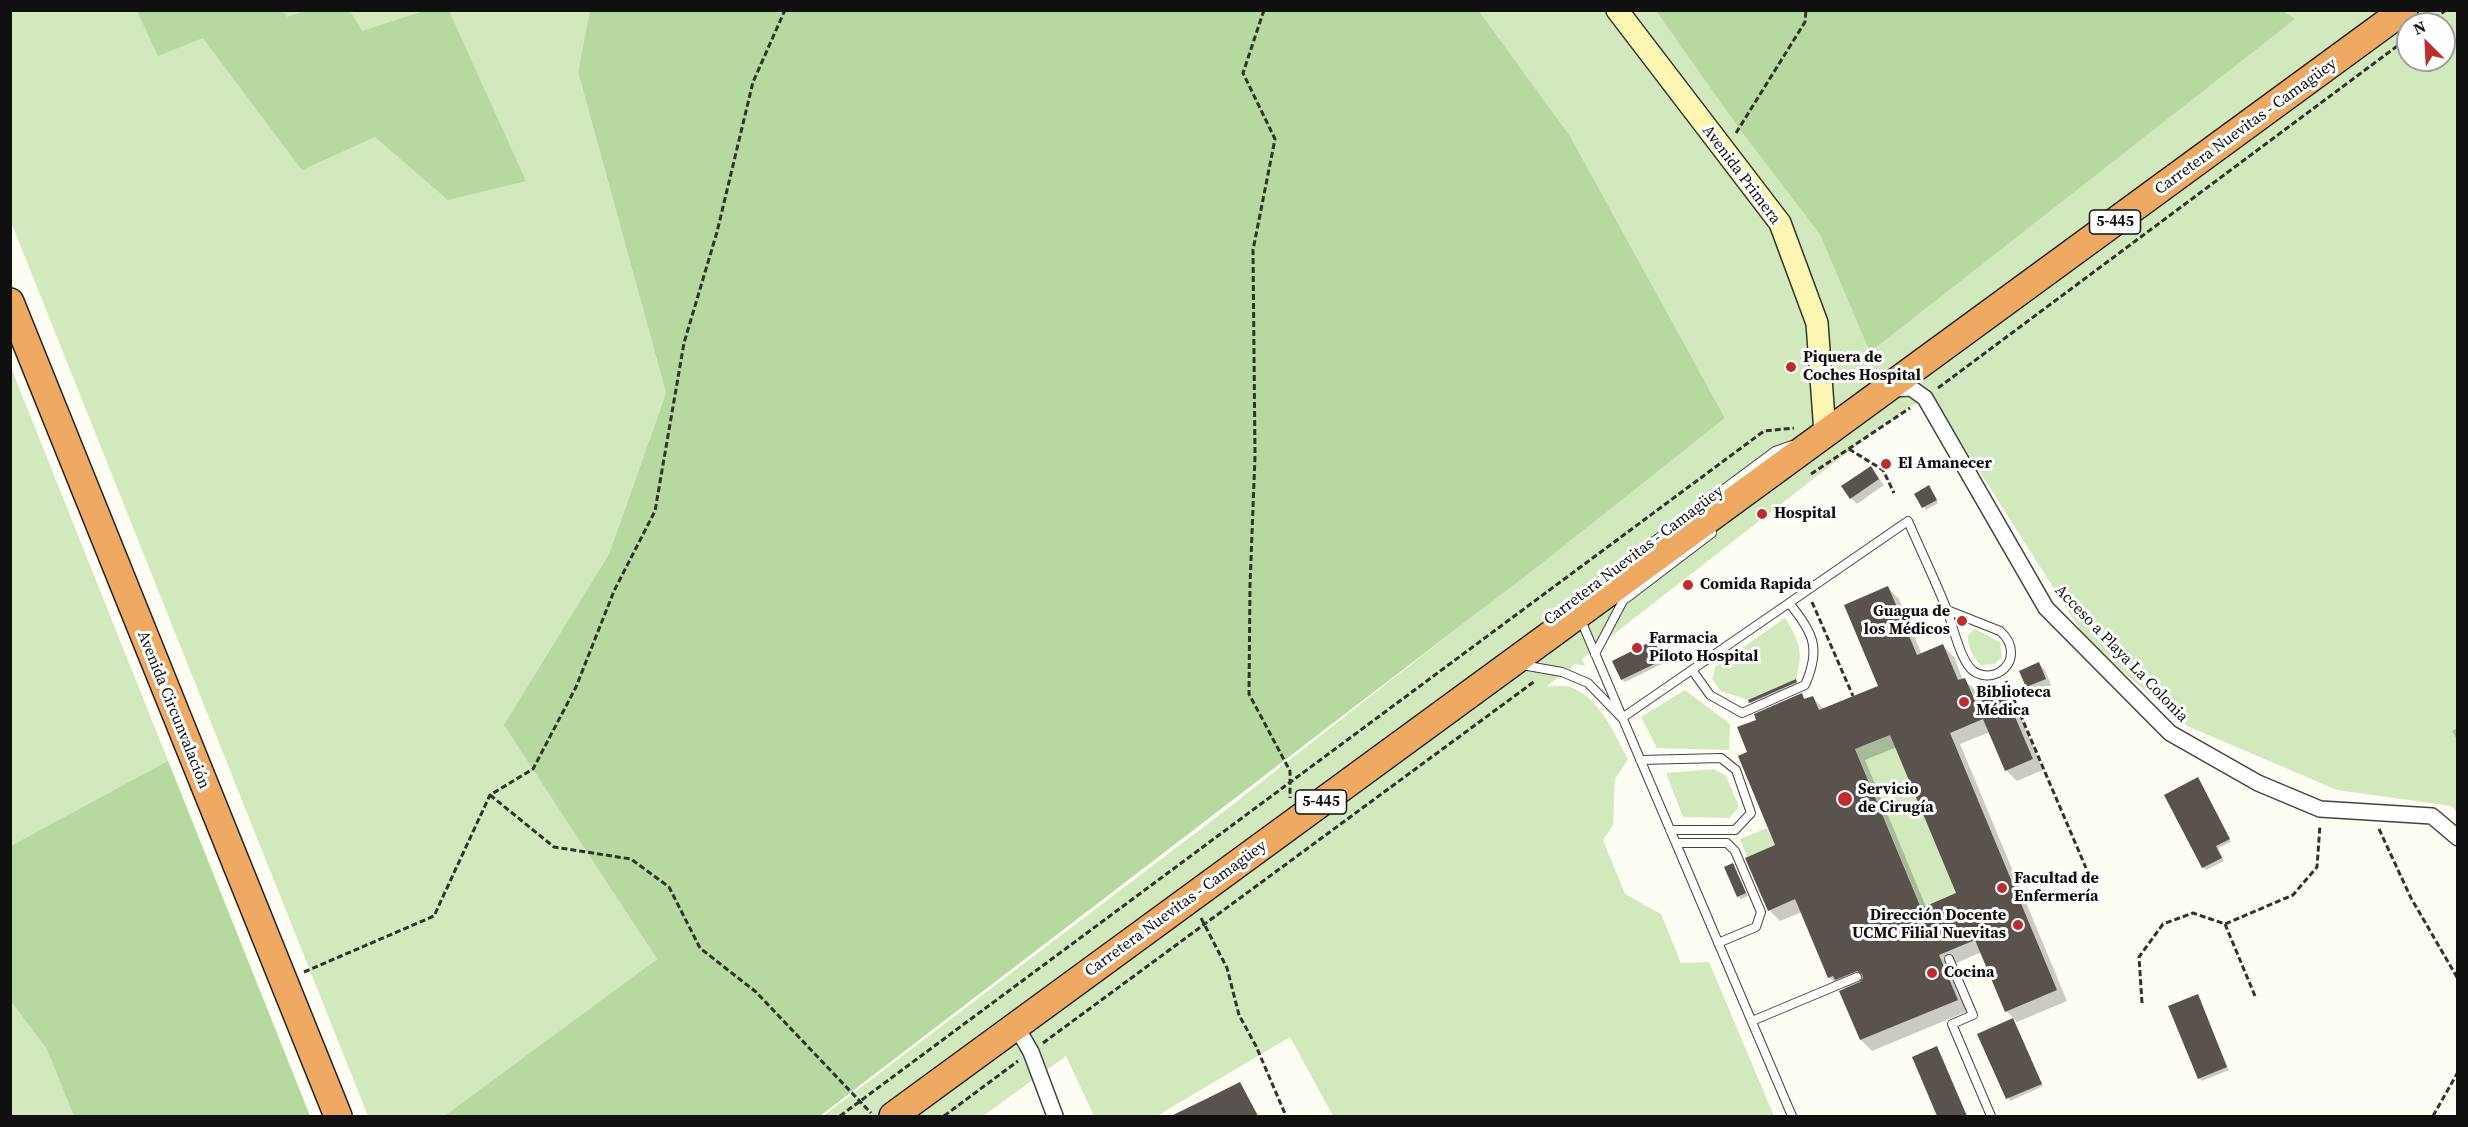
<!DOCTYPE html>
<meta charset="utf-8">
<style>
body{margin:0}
#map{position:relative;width:2468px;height:1127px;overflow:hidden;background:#fefdf4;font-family:"Source Serif 4",serif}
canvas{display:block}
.frame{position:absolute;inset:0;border:12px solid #101010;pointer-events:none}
.north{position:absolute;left:2396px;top:12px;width:60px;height:60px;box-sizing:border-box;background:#fff;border:2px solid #9f9f9f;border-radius:50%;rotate:336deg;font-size:16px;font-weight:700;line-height:24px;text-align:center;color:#101010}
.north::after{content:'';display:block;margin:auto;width:21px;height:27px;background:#bc2e2d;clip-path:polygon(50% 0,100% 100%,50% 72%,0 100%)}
</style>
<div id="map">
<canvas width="2468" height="1127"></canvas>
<div class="frame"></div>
<div class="north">N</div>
</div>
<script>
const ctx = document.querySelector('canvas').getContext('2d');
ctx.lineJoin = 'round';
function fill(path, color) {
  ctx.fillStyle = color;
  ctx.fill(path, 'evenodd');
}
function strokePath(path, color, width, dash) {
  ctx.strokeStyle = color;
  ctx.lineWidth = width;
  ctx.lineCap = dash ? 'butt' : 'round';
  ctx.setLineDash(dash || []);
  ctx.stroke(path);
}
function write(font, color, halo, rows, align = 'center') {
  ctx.font = font + ' "Source Serif 4",serif';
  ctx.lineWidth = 6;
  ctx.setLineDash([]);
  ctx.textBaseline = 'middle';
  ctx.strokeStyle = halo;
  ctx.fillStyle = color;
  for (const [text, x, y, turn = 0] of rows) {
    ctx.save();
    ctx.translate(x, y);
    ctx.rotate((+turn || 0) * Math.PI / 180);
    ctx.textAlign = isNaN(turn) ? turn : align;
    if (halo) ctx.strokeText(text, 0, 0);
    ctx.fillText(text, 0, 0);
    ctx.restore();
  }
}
fill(new Path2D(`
 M10 11H590L578 72 666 393 609 554 505 725 657 959 444 1116H368L11 222Z
 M1479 11H1656L1741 130 1819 11H2457V812L2451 806 2337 790 2187 726 2088 642 1930 394 1880 427 1582 659 1585 666 1575 664 1547 686C1554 687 1563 685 1570 687 1600 697 1614 734 1628 759L1615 779 1613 825 1603 840 1625 894 1661 914 1681 963 1709 962 1774 1116H1333L1290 1037 1157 1116H1094L1066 1056 983 1116H823L1218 816 1725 418 1570 136ZM2408 24H2444V60H2408Z
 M10 365 310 1116H11Z
 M1785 618C1799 640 1804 653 1796 679L1748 700 1721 691 1712 679 1715 667Z
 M1975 629 2000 642 2002 657 1995 664 1981 665C1973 659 1967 645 1968 635Z
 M1685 690 1730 724 1729 750 1657 748 1641 717Z
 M1882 716 1960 902 1946 897 1925 906 1928 914 1925 916 1848 731 1853 729 1861 747 1883 738Z
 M1714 769 1726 776 1739 807 1729 818 1683 817 1666 773Z
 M1767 828 1775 845 1747 857 1740 839Z`), '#d2e9be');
fill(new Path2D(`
 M283 10 287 17 304 11H350L362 31 424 11H449L526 181 448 200 375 137 302 170 203 38 158 56 137 11Z
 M590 10 1479 11 1570 136 1725 418 1537 567 820 1116H444L657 959 504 725 609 554 666 393 578 72Z
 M2281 10 2295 19 1870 352 1820 234 1741 131 1656 11Z
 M168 761 310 1116H74L47 1049 11 1001V846Z`), '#b5d99e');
fill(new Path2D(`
 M1871 468 1884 485 1857 504 1851 498Z
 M1931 490 1938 503 1926 510 1916 494Z
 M1888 588 1899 599 1922 655 1943 646 1954 657 1963 680 1976 690 1981 702 2004 693 2015 704 2043 770 2017 781 2006 770 1990 732 1960 744 2067 1001 2017 1022 2006 1011 1982 952 1949 966 1968 1011 1872 1051 1861 1040 1846 990 1844 987 1840 988 1829 977 1802 912 1780 921 1769 910 1777 846 1749 753 1758 720 1801 695 1807 700 1813 698 1824 709 1880 687ZM1897 747 1958 894 1926 907 1865 760Z
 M1656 645 1664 663 1625 682 1622 679Z
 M2039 664 2045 670 2051 685 2033 693 2027 687 2021 672Z
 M1796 681 1799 685 1753 705 1750 702V700Z
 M2458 728V741L2452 731Z
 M2200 782 2231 842 2218 848 2224 861 2206 870 2203 867Z
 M1733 864 1748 896 1741 899 1738 896Z
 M2197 996 2229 1070 2202 1081 2199 1078Z
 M2013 1020 2043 1086 2010 1101 1979 1035Z
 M1240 1084 1258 1116H1175Z`), '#0003');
fill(new Path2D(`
 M1871 466 1879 479 1850 499 1841 486Z
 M1929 485 1937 500 1922 508 1914 494Z
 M1888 586 1917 655 1943 644 1958 680 1965 678 1976 703 2004 691 2033 759 2005 771 1983 719 1950 733 2057 990 2005 1012 1975 940 1939 955 1958 1000 1860 1040 1839 991 1860 982 1863 978 1862 974 1857 971 1835 980 1833 976 1828 978 1795 899 1768 911 1745 858 1775 845 1738 756 1747 752 1737 727 1756 720 1754 714 1802 693 1804 699 1813 696 1819 710 1878 686 1844 605ZM1890 735 1956 893 1921 908 1855 749Z
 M1654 640 1663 660 1621 680 1612 661Z
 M2039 662 2046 679 2026 687 2019 671Z
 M1796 679 1797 682 1749 703 1748 700Z
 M2198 777 2230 839 2216 846 2222 858 2202 868 2164 795Z
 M1733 863 1746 893 1737 897 1724 867Z
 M2198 994 2227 1067 2198 1079 2168 1006Z
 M2013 1018 2042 1084 2006 1099 1977 1034Z
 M1937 1046 1967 1116H1937L1912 1057Z
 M1240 1082 1258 1116H1171L1210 1097Z`), '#59524d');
const lane = new Path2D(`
 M1583 594 1775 451 1792 445
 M1624 600 1712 533
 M1580 618 1792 1116
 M1595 654 1625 597
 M1522 665 1562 672 1588 683 1622 718 1908 521C1921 551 1935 580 1947 610 1953 626 1960 659 1972 670 1979 676 1990 677 1998 673 2016 663 2014 643 2000 631L1947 610
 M1692 670 1710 695 1742 713 1805 685C1821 649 1814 633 1789 603
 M1640 760 1721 758 1736 770 1751 813 1735 830H1670
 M1676 843H1727L1735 851 1761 912 1756 927 1718 943
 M1949 959 1973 1015 1952 1024 1991 1116
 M1752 1021 1857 977`);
const street = new Path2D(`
 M1890 389 1911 388 1925 398 2046 608 2170 733 2258 783 2320 809 2432 816 2458 838
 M1016 1026 1031 1052 1055 1116`);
const secondary = new Path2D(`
 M1617 10 1780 223 1817 323 1825 433`);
const highway = new Path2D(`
 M10 302 338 1116
 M893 1116 2404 10`);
strokePath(lane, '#434343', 10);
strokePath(street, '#434343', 18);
strokePath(secondary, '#323232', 24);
strokePath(highway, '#212121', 30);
strokePath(new Path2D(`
 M1264 10 1243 73 1275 139 1253 250 1255 456 1250 585 1249 694 1290 771V798
 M2427 24 2446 10
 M1736 133 1805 22 1806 10
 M1938 388 2408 38
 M1849 449 1883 470 1894 493
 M1811 474 1910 408
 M1812 602 1853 696
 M2006 681 2086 868
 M490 795 554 847 631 859 669 887 700 948 756 992 871 1113
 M2379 829 2411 898 2458 979
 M1201 918 1227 968 1239 1015 1256 1046 1286 1116
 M2225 924 2255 996
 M304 972 434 916 490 795 533 769 576 687 614 591 655 511 684 343 717 232 753 82 785 10
 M2142 1003 2139 957 2163 924 2193 913 2225 924 2293 895 2317 867 2320 825
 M1043 1043 1535 681
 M840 1116 1764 431 1794 428
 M944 1116 1018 1061
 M2433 1116 2458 1072`), '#323232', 3, [6, 3]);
strokePath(lane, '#fff', 8);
strokePath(street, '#fff', 15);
strokePath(secondary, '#fbf7b3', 21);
strokePath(highway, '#eeaa63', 27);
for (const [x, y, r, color] of [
 [1791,367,6,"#bc2e2d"],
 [1886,464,6,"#bc2e2d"],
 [1762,514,6,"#bc2e2d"],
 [1688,585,6,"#bc2e2d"],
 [1962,621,6,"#bc2e2d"],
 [1637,648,6,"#bc2e2d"],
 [1964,702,6,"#bc2e2d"],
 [1845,799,8,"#bc2e2d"],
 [2002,888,6,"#bc2e2d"],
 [2018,925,6,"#bc2e2d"],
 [1932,973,6,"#bc2e2d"]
]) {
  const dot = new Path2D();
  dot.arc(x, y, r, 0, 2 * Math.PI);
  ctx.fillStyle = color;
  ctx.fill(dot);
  strokePath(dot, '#fff', 2);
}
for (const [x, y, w] of [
 [2115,222,51],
 [1321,802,51]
]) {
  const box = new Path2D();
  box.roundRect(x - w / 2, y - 12, w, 24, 4.5);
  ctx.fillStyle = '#fff';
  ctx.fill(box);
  strokePath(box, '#101010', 1.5);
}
write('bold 15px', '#101010', null, [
 ["5-445",2115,222],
 ["5-445",1321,802]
]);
write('16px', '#101010', '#fff', [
 ["Carretera Nuevitas - Camagüey",2246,127,-36],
 ["Avenida Primera",1741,175,53],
 ["Carretera Nuevitas - Camagüey",1634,556,-37],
 ["Acceso a Playa La Colonia",2121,654,46],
 ["Avenida Circunvalación",173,710,68],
 ["Carretera Nuevitas - Camagüey",1176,909,-36]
]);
write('bold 16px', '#101010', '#fff', [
 ["Piquera de",1803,358],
 ["Coches Hospital",1803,376],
 ["El Amanecer",1898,464],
 ["Hospital",1774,514],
 ["Comida Rapida",1700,585],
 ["Guagua de",1950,612,"right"],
 ["los Médicos",1950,630,"right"],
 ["Farmacia",1649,639],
 ["Piloto Hospital",1649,657],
 ["Biblioteca",1976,693],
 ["Médica",1976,711],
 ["Servicio",1858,790],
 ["de Cirugía",1858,808],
 ["Facultad de",2014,879],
 ["Enfermería",2014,897],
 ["Dirección Docente",2006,916,"right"],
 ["UCMC Filial Nuevitas",2006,934,"right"],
 ["Cocina",1944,973]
], 'left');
</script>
